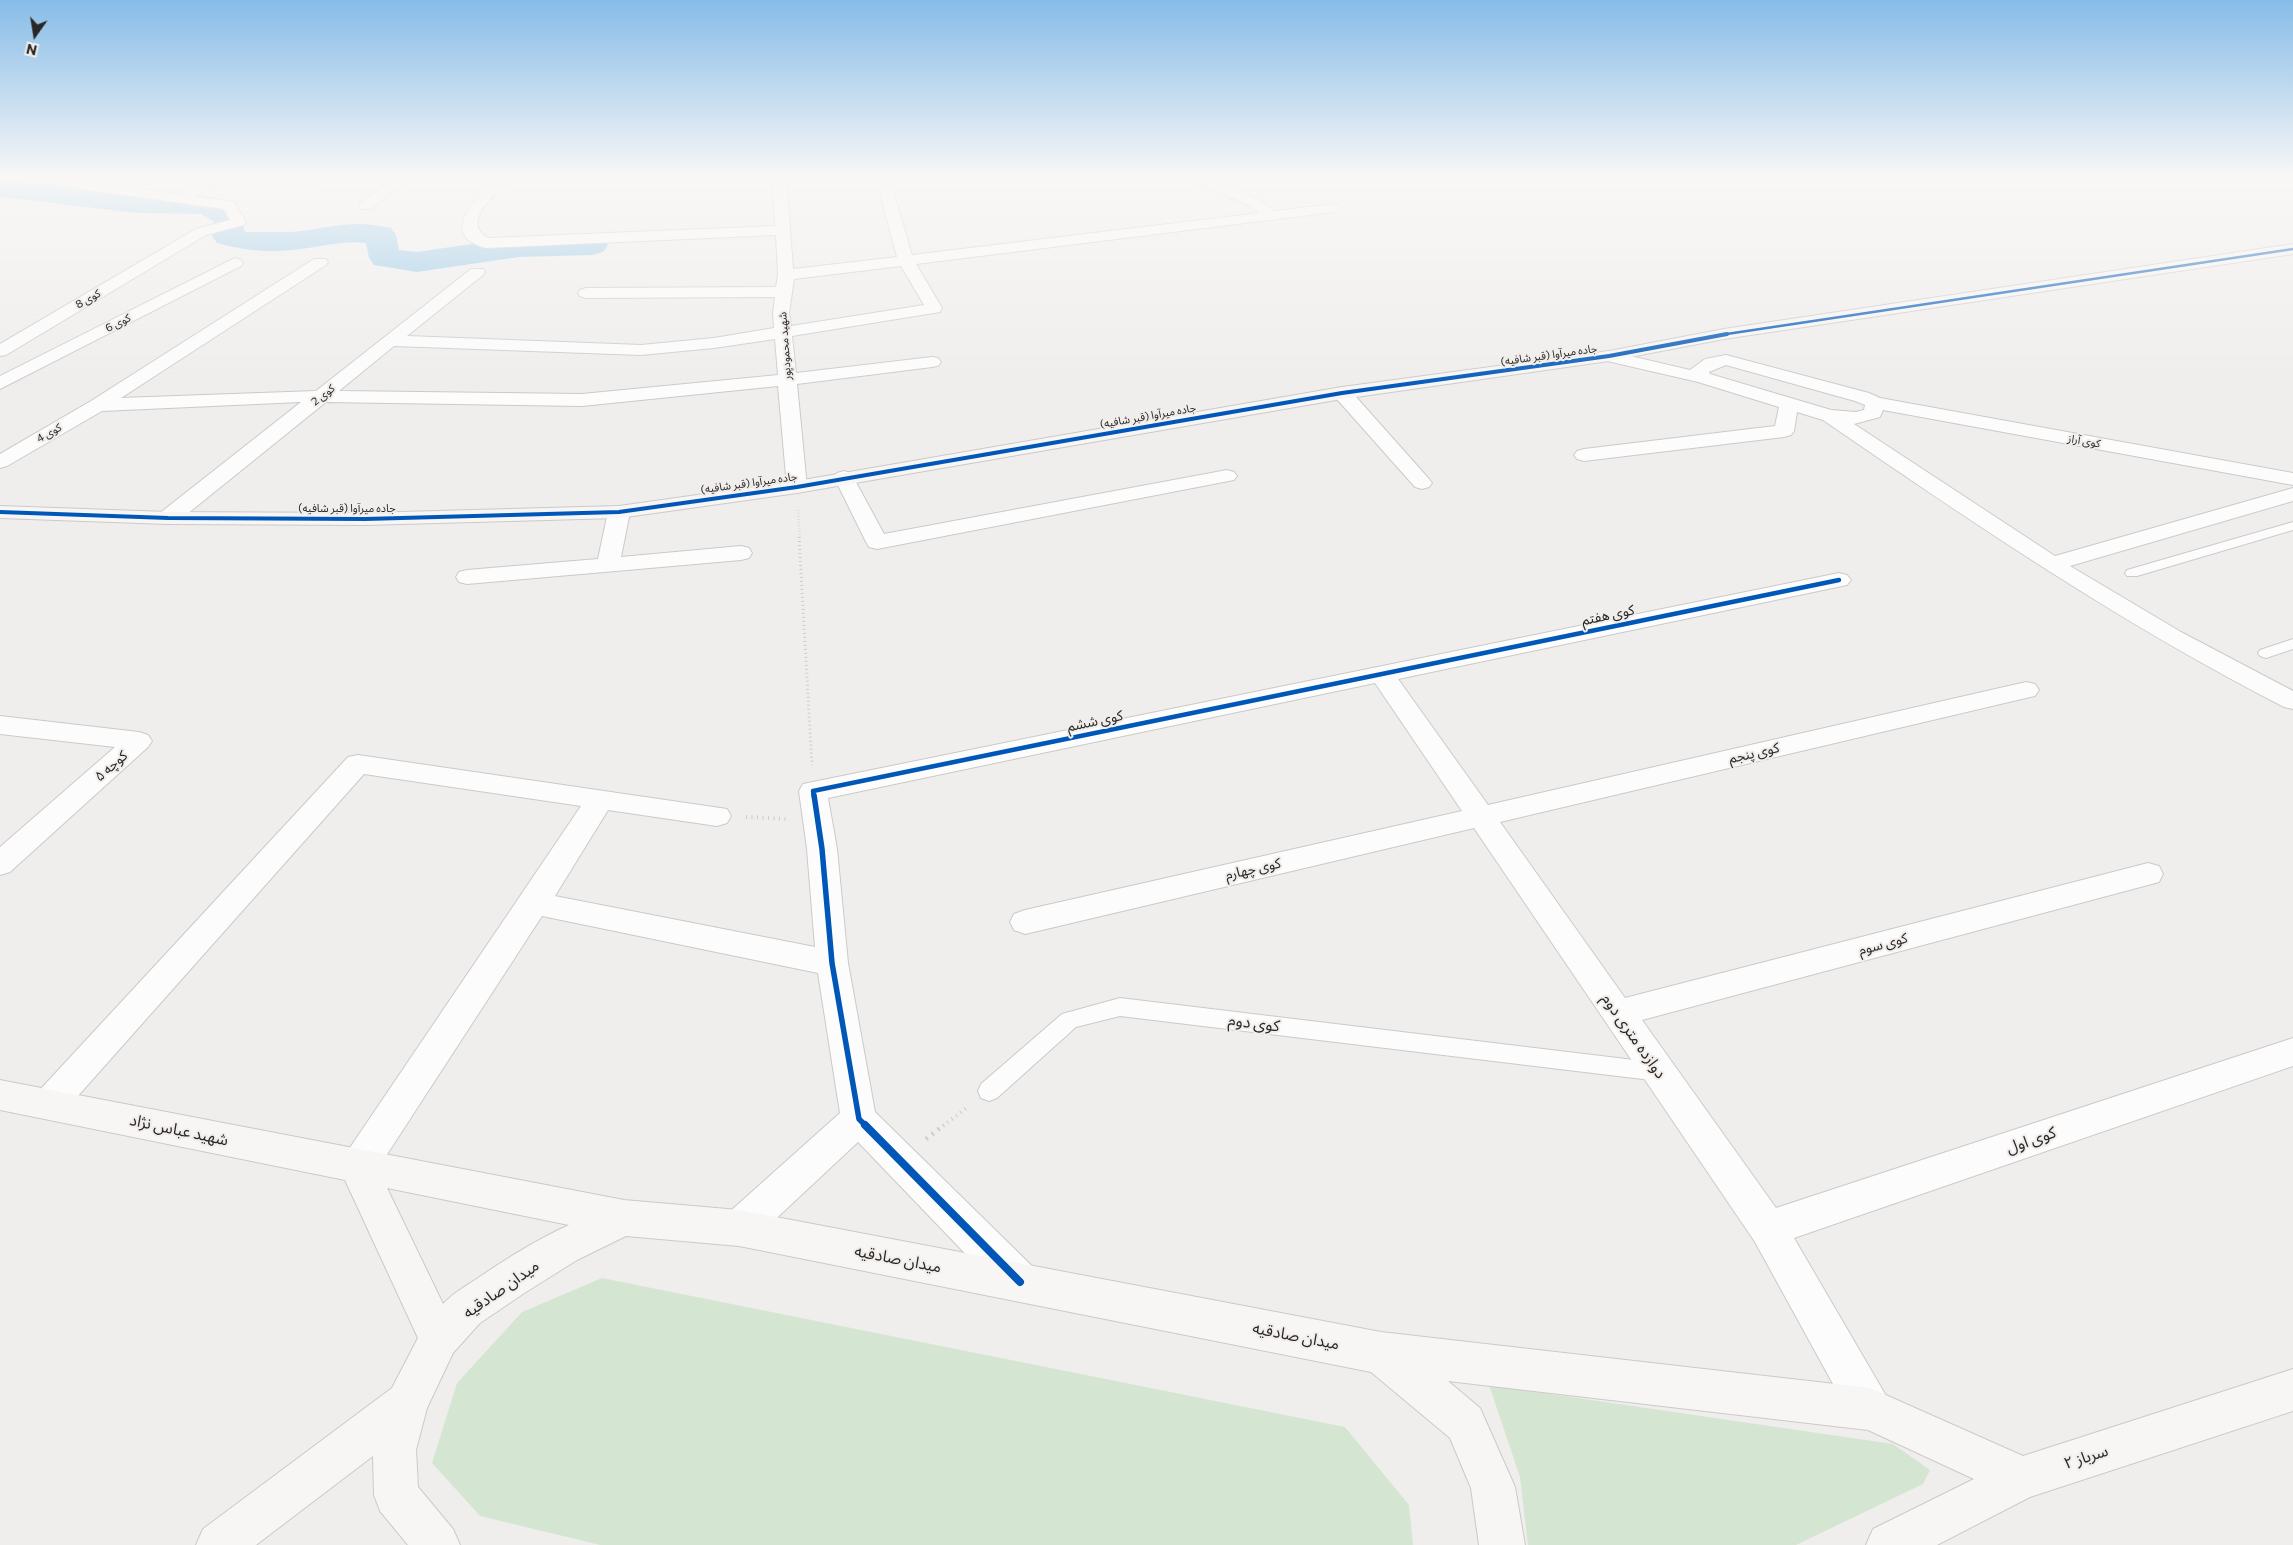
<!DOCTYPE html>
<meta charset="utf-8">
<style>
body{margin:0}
#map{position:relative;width:2293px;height:1545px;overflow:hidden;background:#f0eeec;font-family:Commissioner,sans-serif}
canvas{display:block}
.north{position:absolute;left:10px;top:10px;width:50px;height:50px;-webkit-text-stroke:4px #f1edeb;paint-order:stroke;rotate:193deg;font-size:14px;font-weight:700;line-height:20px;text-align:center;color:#282726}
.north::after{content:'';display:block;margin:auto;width:18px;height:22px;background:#282726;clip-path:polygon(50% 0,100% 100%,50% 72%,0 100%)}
</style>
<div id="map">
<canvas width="2293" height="1545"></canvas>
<div class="north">N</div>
</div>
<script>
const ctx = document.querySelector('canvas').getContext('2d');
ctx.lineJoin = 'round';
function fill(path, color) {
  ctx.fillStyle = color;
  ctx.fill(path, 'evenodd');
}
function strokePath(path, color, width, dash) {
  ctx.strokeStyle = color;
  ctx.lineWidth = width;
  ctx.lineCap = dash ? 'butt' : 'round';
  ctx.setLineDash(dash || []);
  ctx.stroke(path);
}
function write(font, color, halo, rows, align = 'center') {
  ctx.font = font + ' Commissioner,"Noto Sans Arabic",sans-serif';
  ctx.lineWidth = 4;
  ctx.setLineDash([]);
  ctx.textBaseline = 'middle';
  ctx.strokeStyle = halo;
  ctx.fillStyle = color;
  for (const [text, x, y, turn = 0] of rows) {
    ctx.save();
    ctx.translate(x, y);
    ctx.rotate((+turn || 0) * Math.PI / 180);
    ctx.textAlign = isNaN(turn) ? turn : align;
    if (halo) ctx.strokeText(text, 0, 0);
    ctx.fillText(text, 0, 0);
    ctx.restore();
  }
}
fill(new Path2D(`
 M602 1278 1345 1427 1409 1505 1413 1545H600L480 1516 432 1463 457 1383 522 1312Z
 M1489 1385 1893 1444 1930 1470 1923 1484 1796 1545H1528L1520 1477Z`), '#d4e6d1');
fill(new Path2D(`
 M0 179 137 195 207 196C229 201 243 207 244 231L247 232C261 232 276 232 290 232 329 229 351 218 391 228L396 235 399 250 417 252 519 237 592 235 603 238 608 245 603 252 592 255 519 257 417 272 374 265 369 258 366 243C342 240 317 248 293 250 267 253 242 250 217 243L212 236 213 221 201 214 137 213 0 197Z`), '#96c8e7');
const lane = new Path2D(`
 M2293 522V530L2137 576H2127L2125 573 2127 570Z
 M2293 639V649L2266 658 2260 656 2258 653 2260 650Z
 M1120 998 1659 1063 1667 1065 1670 1072 1667 1079 1659 1081 1120 1016 1076 1027 997 1098 989 1101 981 1098 978 1091 981 1084 1062 1014Z`);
const street = new Path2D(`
 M0 175 46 176 179 194 211 177 340 175 347 179 340 183 214 185 195 196 234 202 246 222 244 225 206 235 6 355 0 356V344L196 229 230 220 224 209 46 184 0 181Z
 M397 175H412L371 209H361L359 206 361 203Z
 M500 175H600L593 179H511C496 193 459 223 489 238L775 226 772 175H786L793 269 897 257 879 190 886 186 893 190 912 255 1259 213 1247 204 1184 178 1182 175C1214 175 1249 192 1275 211L1334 204 1341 208 1334 212 916 264 942 308 940 312 792 336 796 373 932 357 938 358 941 362 938 366 932 367 797 384 807 487 804 491 797 493 790 491 787 487 778 386 582 406 326 402 176 523 168 524 160 523 157 518 160 513 301 402 102 411 7 466 0 468V454L91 401 314 259H326L328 262 326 265 121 398 316 391 471 269H483L485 272 483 275 407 336 641 345 714 338 774 328 773 313 775 297 586 298 580 296 578 293 580 290 586 288 776 287 778 275 776 235 486 248C435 235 480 193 500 175ZM901 266 924 305 791 326 789 313 794 279ZM775 339 778 375 582 394 339 391 394 346 641 355 714 348Z
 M235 258 241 260 243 263 241 266 0 389V376Z
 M1609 351 1690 370 1705 359 1726 355 1869 393 1880 398 2293 473V485L1883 410 1880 417 1854 424 2055 556 2293 488V501L2070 566 2181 632 2293 691V709L2284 707C2122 624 1973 523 1823 420L1797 412 1794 431 1791 435 1784 437 1584 461 1577 459 1574 455 1577 451 1584 449 1775 426 1779 407 1698 382 1603 360 1600 356 1603 352ZM1726 365 1855 401 1865 405 1864 410 1856 412 1831 410 1710 374 1709 372Z
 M1342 387 1349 389 1429 479 1432 483 1429 487 1422 489 1415 487 1335 397 1333 393 1335 389Z
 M1227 470 1234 472 1237 476 1234 480 877 549 869 547 866 542 834 477 837 473 844 471 851 473 884 534Z
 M619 506 627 507 630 512 621 557 741 546 749 548 752 553 749 558 741 560 467 584 459 582 456 577 459 572 467 570 598 559 608 512 611 507Z
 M1839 573 1847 575 1851 580 1847 585 1398 679 1488 805 2026 682 2035 684 2039 690 2035 696 2026 698 1500 822 1625 998 2148 863 2159 866 2163 874 2159 882 2148 885 1642 1020 1776 1208 2293 1038V1066L1794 1238 1885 1394 1891 1409 1885 1424 1870 1430 1855 1424 1755 1242 1474 828 1025 934 1014 930 1010 922 1014 914 1025 910 1462 811 1375 683 828 798 837 849 848 963 875 1112 1034 1268 1040 1282 1034 1296 1020 1301 1006 1296 858 1142 752 1241 739 1246 726 1241 720 1228 726 1215 840 1113 818 973 542 916 371 1179 358 1184 345 1179 340 1167 345 1155 581 806 364 774 61 1115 49 1119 37 1115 31 1104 37 1093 348 757 358 755 727 809 731 816 727 823 717 826 608 810 555 896 815 947 807 849 799 791 803 784Z
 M0 716 139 732 148 735 152 741 148 747 10 872 0 875V847L115 747 0 734Z`);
const secondary = new Path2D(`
 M2293 244V254L1724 339 1609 361 1342 399 797 493 619 518 365 525 168 524 0 518V506L168 512 365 513 619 506 797 481 1342 387 1609 351 1724 329Z
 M0 1080 624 1200 739 1210 1381 1332 1870 1388 2023 1456 2293 1369V1411L2030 1497 1937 1545H1866L1873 1529 1974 1479 1868 1430 1448 1381 1480 1408 1515 1487 1525 1545H1479L1471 1488 1450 1438 1371 1372 739 1246 626 1236 577 1260 526 1292 480 1323 453 1353 427 1408 416 1450 418 1487 453 1529 460 1545H408L380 1511 374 1495 373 1456 256 1545H196L203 1529 392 1388 418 1338 345 1180 0 1110ZM387 1188 569 1225C538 1239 509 1257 481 1276 468 1285 454 1292 443 1304Z`);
strokePath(lane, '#cbcac9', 2);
strokePath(street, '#cbcac9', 2);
strokePath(secondary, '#cbcac9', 2);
strokePath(new Path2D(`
 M798 510 800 538`), '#cdcccc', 2.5, [0.5, 2.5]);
strokePath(new Path2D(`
 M799 537 812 765`), '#cdcccc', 3, [1, 3]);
strokePath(new Path2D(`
 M746 817 787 819
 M943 1126 969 1106`), '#cdcccc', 4, [1, 4.5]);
strokePath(new Path2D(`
 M926 1139 944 1125`), '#cdcccc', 4.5, [2, 5.5]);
fill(lane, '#fdfcfc');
fill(street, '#fdfcfc');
fill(secondary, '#f8f6f4');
strokePath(new Path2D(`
 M1720 335 2293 249`), '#0057b8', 2.5);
strokePath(new Path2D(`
 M0 512 168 518 365 519 619 512 797 487 1342 393 1609 356 1727 334`), '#0057b8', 4);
strokePath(new Path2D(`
 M814 797 813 791 1839 580`), '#0057b8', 4.5);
strokePath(new Path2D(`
 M814 795 822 849 832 963 859 1119 866 1126`), '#0057b8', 5.5);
strokePath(new Path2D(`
 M865 1125 1020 1282`), '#0057b8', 8);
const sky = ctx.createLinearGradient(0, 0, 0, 391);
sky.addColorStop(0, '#87bce8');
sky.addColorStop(0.45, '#f8f7f6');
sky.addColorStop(1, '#f8f7f600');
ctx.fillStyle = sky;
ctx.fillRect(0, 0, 2293, 391);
write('11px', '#282726', '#f1edeb', [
 ["کوی 8",88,299,-30],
 ["کوی 6",118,323,-27],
 ["شهید محمودپور",785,346,-94],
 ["جاده میرآوا (قبر شافیه)",1549,355,-8],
 ["کوی 2",323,395,-38],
 ["جاده میرآوا (قبر شافیه)",1148,416,-10],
 ["کوی 4",49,433,-30],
 ["کوی آراز",2084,441,10],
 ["جاده میرآوا (قبر شافیه)",749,483,-8],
 ["جاده میرآوا (قبر شافیه)",347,508]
]);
write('14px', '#282726', '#f1edeb', [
 ["کوی هفتم",1608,615,-12],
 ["کوی ششم",1095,721,-12],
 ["کوی پنجم",1754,753,-13],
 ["کوچه ۵",111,766,-41],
 ["کوی چهارم",1253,869,-13],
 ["کوی سوم",1883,944,-15]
]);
write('16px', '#282726', '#f1edeb', [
 ["کوی دوم",1254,1023,7],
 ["دوازده متری دوم",1634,1036,55],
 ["شهید عباس نژاد",179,1130,12],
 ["کوی اول",2031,1140,-19],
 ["میدان صادقیه",898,1259,11],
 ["میدان صادقیه",501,1289,-35],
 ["میدان صادقیه",1296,1336,11],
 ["سرباز ۲",2086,1457,-18]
]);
</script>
